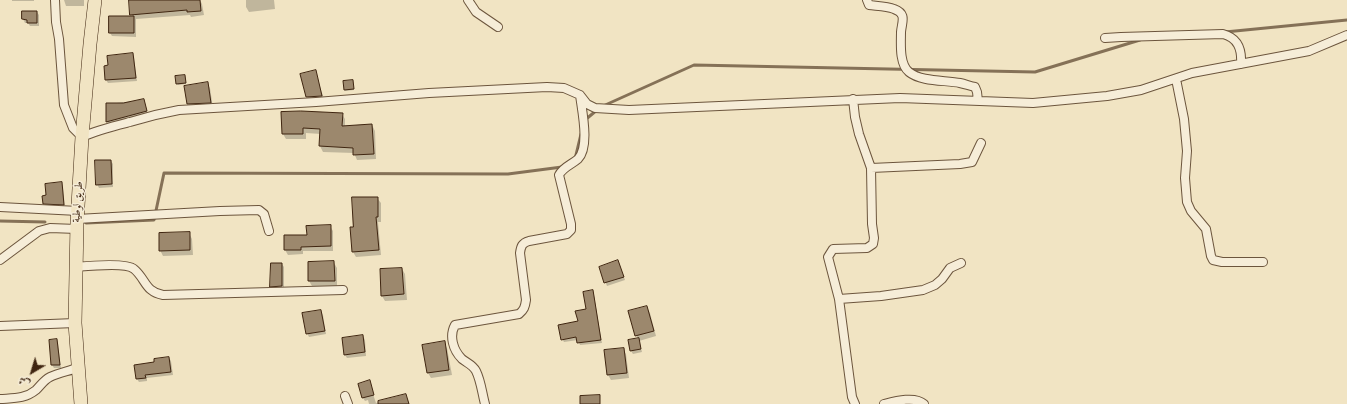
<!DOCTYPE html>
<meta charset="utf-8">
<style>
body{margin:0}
#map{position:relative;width:1347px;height:404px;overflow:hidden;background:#f1e4c3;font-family:"IM FELL Great Primer",Amiri,serif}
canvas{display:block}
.north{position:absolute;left:12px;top:352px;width:40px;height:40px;-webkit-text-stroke:3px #f6edd8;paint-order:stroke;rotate:218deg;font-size:11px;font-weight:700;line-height:16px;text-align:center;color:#3f2510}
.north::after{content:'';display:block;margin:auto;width:14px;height:18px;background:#3f2510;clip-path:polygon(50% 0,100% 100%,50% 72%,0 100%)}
</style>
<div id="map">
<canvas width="1347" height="404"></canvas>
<div class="north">ش</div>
</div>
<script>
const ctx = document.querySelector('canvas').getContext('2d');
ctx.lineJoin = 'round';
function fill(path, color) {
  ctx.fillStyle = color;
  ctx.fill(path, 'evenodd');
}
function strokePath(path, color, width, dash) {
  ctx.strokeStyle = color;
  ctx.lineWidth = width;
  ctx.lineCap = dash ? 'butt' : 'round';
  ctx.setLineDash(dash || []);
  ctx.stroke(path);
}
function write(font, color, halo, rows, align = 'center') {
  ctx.font = font + ' "IM FELL Great Primer",Amiri,serif';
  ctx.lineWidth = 3;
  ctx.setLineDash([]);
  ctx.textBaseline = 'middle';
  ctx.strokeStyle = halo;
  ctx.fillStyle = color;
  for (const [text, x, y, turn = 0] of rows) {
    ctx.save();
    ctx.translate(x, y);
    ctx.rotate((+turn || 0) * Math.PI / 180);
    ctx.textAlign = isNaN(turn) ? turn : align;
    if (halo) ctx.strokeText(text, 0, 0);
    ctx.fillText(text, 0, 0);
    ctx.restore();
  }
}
fill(new Path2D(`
 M12 0H34V1H12Z
 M64 0H84V6H66Z
 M130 0H200L202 4 204 15 191 17 190 15 136 19V37L112 36 110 33 132 17Z
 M246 0H274L275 9 249 12 246 7Z
 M23 12H37L39 15V26H30L28 23H25L23 19Z
 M132 54 134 57 137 81 108 83 106 80 105 67Z
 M315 71 324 99 309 100 307 97Z
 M185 78 186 84 178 85 177 84Z
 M353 81 354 90 345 91V90Z
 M207 83 210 88 213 108 191 109 188 104Z
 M144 100 148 114 109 125 107 122V104Z
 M342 114 345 119V127L372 125 375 131 376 159 357 160 354 153 323 152 320 146 321 134 306 133V139H286L283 134Z
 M111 161 113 164V187L99 188 97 184Z
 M61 183 63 187 65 208 46 207 44 203 48 196Z
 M377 198 381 203V222H378L381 255 356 257 353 252 354 228Z
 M330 226 333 231V251H303V254L288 255 285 250V236H308Z
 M189 233 192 239 193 255 163 256 160 250Z
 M618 261 625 280 607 286 600 267Z
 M334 263 337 268V286H312L309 281Z
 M282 264 284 267V289L273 290 271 286Z
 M402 269 405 274 407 300 385 301 382 296Z
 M592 292 594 295 602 343 580 345 578 340 564 342 562 339 579 322 587 310Z
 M647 307 650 313 656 336 639 341 642 352 633 354 631 351 638 339 636 335Z
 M321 311 323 315 326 334 309 337 307 333Z
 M363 336 365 340 366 356 347 358 345 355Z
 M57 340 58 343 61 368H54L52 365 50 341Z
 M444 342 447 348 452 375 431 378 428 373 423 346Z
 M623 349 626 354 629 378 611 380 608 375Z
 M169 358 171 361 173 375 147 378V381L139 382 137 379 155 363Z
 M369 382 376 403 405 395 409 404H369L368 400 365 401 363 398Z`), '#0003');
strokePath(new Path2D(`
 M1225 32 1347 20
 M603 106 694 65 1035 72 1140 40
 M585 120 597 110
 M575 159 581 134
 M0 221 45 222
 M86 223 154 220 164 173 508 174 562 167`), '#857157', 3);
const building = new Path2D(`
 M129 0H200L201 11 187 12V10L130 15Z
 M22 11H37V23H27V20L22 19Z
 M109 16H134V33H109Z
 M133 53 136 78 105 80 104 66 108 65 107 56Z
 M316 70 322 96 306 97 300 74Z
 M185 75 186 83 176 84 175 76Z
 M353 80 354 89 344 90 343 81Z
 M208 82 211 103 187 104 184 86Z
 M144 99 147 111 106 122V103H123Z
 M301 111 343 113 342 126 372 124 374 154 353 155V148L319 146 320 129 303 128V134H282L281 112Z
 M95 160H111L112 184 96 185Z
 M62 182 64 205 43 204 42 196 46 195 45 184Z
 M352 197H378V217H376L379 250 352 252 350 227H353Z
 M331 225V246L301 247V250H284V235H307L306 226Z
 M190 232V250L159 251V233Z
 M618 260 624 277 604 283 599 267Z
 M334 261 335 281H308V262Z
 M271 263H282V286L270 287Z
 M402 268 404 294 381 296 380 269Z
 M593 290 601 340 577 343 576 337 561 340 558 325 578 321 575 311 586 309 583 292Z
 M647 306 654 331 635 336 628 311Z
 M321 310 325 331 306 334 302 313Z
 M363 335 365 352 344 355 342 338Z
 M639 338 641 349 630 351 628 340Z
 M57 339 60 365H51L49 340Z
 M445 341 449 370 427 373 422 345Z
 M624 348 627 373 607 375 604 350Z
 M169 357 171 372 145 375 146 378 136 379 134 365 154 362V359Z
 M370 380 374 395 362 398 358 384Z
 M406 394 409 404H378V401Z
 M600 395V404H580V396Z`);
fill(building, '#9c886d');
strokePath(building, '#3f2510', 1);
const street = new Path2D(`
 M55 0 56 22 59 39 64 105 73 128 82 137C97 130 114 126 130 122 146 117 162 113 179 110L316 102 429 93 547 87 564 88 580 95 587 104 595 108 629 110 900 98 1033 103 1107 96 1141 90 1192 73 1309 51 1347 35
 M468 0 476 12 498 27
 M867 0 869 5C877 6 887 6 894 9 907 14 902 21 901 32 901 43 899 64 909 72 921 82 946 80 960 83 965 84 970 86 975 87L977 92 978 101
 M1105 38 1121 37 1223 34C1238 38 1242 49 1241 64
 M1176 79 1184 119 1187 151 1185 178 1187 202 1191 211 1206 229 1211 256 1213 260 1222 262H1263
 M853 99 855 117 859 134 871 168 872 224 874 238 873 244 867 248 833 249 828 257 839 299 852 397 855 404
 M871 168 960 164 972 162 981 143
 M0 207 78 211
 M77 219 220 211 259 210 264 214 269 231
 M0 260 39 231 50 228 77 229
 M76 267C87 266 126 262 134 269 146 279 145 292 163 295L343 290
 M839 299 881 296 923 290 935 285 942 279 950 268 961 263
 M0 326 75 323
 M345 396 348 404
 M0 399C14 398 25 399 36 390 41 385 44 380 50 377 58 373 69 371 77 368
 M485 404C482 393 481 381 476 371 473 365 467 363 462 359 453 350 449 336 455 325L519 314C524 310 525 307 526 300L520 253C521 246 522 243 529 241L567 234 571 230V224L559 175C563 167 571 165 578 159 590 147 582 111 580 95
 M884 404C896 401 915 396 924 404`);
const primary = new Path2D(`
 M81 404 75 323 77 223 82 137 90 44 95 0`);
strokePath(street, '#6c553d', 10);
strokePath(primary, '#3f2510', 14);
strokePath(street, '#f6edd8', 8);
strokePath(primary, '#f1e4c3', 13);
write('11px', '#3f2510', '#f6edd8', [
 ["طريق لوطية",78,202,-86]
]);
</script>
